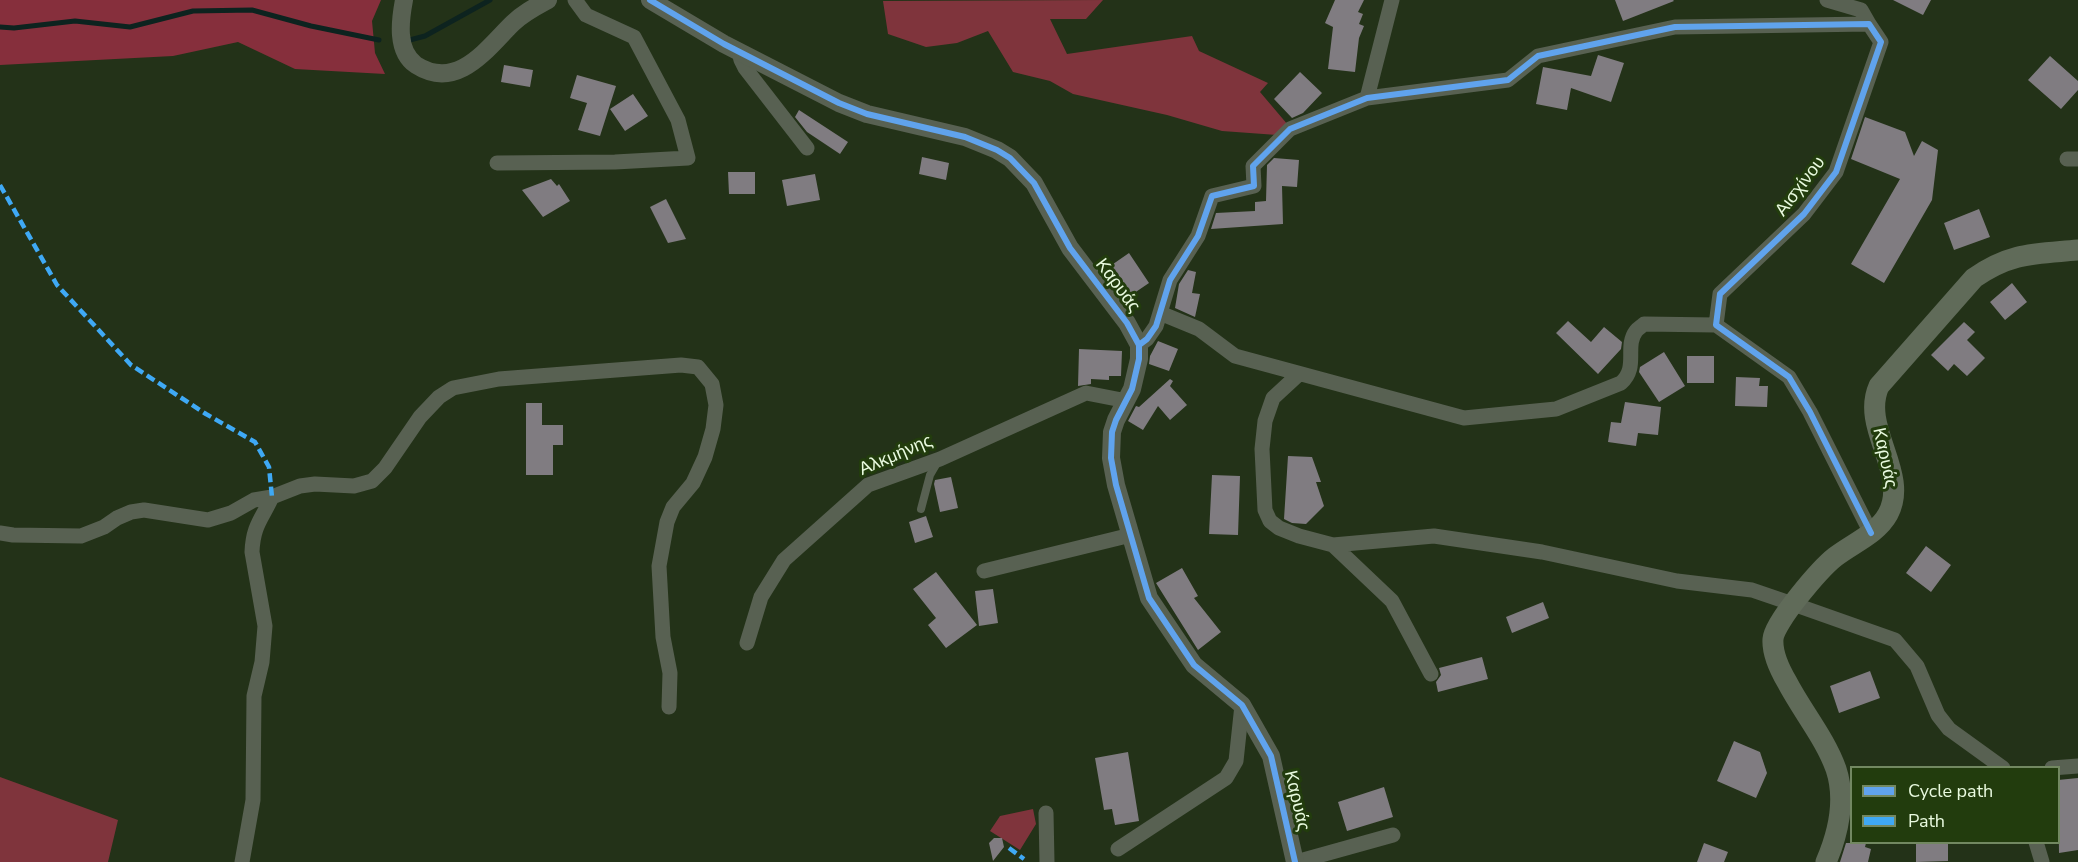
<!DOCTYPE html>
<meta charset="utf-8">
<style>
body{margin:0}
#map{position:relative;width:2078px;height:862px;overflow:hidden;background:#233218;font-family:"Nunito Sans",sans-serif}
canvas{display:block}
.legend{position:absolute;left:1850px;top:766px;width:210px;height:78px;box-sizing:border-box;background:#223c0d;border:2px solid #728861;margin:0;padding:8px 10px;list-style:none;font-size:18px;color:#e9fadf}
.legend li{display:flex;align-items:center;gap:12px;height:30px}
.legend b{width:30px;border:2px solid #728861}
</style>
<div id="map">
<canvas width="2078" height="862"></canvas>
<ul class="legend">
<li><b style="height:8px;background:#60a3ed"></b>Cycle path</li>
<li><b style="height:8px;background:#3fa9f5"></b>Path</li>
</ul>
</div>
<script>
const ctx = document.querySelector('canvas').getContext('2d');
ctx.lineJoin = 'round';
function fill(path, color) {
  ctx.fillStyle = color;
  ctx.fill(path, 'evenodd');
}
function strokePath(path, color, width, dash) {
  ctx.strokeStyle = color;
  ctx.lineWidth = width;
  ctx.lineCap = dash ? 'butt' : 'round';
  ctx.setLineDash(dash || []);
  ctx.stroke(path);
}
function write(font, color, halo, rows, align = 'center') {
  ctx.font = font + ' "Nunito Sans",sans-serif';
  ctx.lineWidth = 6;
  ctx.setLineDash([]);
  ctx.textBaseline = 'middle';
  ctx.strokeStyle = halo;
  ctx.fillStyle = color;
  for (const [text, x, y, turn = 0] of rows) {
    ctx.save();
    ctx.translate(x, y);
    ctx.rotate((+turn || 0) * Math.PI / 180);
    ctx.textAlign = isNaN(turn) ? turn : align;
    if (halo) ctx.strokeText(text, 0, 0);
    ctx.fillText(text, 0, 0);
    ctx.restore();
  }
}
fill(new Path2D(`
 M1103 0 1086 19H1050L1067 54 1192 36 1199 51 1268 83 1260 92 1288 125 1277 135 1222 131 1167 115 1073 94 1050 81 1013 72 988 31 957 43 926 47 888 34 883 1Z
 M0 777 118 820 108 862H0Z
 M1033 809 1036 824 1020 850 990 831 1000 816Z`), '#7f343c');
fill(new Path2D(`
 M0 0H381L372 21 375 53 385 74 295 69 238 42 173 56 0 65Z`), '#862f3c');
strokePath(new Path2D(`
 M0 27 14 28 75 21 130 27 193 11 252 10 311 26 379 40
 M406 41 425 36 490 0`), '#0d231f', 5);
fill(new Path2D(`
 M1335 0H1364L1358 12 1363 14 1359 24 1364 26 1359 38 1355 72 1328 69 1333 27 1325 23Z
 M1615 0H1673L1674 1 1623 21Z
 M1893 0H1931L1923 15Z
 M1598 55 1624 63 1611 102 1571 88 1567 110 1536 104 1543 67 1591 76Z
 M2050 56 2078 81V90L2061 109 2028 80Z
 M504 65 533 70 530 87 501 82Z
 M1300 72 1322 93 1303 113 1292 118 1274 99Z
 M577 75 616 86 600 136 578 130 587 103 570 98Z
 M633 94 648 116 625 131 610 109Z
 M799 110 848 142 840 154 807 132 795 117Z
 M1865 117 1905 132 1914 156 1922 141 1938 150 1932 200 1884 283 1851 264 1900 179 1851 159Z
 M922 157 949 163 946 180 919 174Z
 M1274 158 1299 160 1297 187 1282 186 1283 224 1211 229 1216 213 1255 211V202L1266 201 1267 165Z
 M728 172H755V194H729Z
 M815 174 820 200 787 206 782 180Z
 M551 179 557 186 559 184 570 201 543 217 522 190Z
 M666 199 686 239 668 243 650 207Z
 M1979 209 1990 237 1954 250 1944 223Z
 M1129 253 1149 283 1124 300 1103 271Z
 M1188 270 1196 272 1192 293 1200 294 1195 317 1175 308 1179 284Z
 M2012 283 2027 302 2005 320 1990 302Z
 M1568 321 1591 342 1604 327 1622 342 1621 349 1598 374 1556 333Z
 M1964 322 1975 332 1967 340 1985 358 1967 376 1954 364 1948 371 1931 355Z
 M1158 341 1178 349 1169 371 1149 364 1150 356Z
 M1079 349 1122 351 1121 376H1109V380L1091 379V384L1078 386Z
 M1664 352 1685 386 1659 402 1639 372 1640 367Z
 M1687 356H1714V383H1687Z
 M1736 377 1760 378 1759 386H1768L1767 407 1735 406Z
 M1170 379 1173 381 1170 386 1187 405 1170 420 1158 406 1143 430 1128 421 1136 406 1139 407Z
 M1625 402 1661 407 1658 435 1638 433 1636 446 1608 442 1611 422 1621 423Z
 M526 403H542V425H563V445H553V475H526Z
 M1288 456 1312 457 1321 482H1316L1324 506 1306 524 1292 523 1284 519Z
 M1212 475 1240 476 1238 535 1209 534Z
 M951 477 958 508 940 512 934 484 935 480Z
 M926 516 933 537 915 543 909 522Z
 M1926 546 1951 565 1931 592 1906 573Z
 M1182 568 1198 596 1194 598 1221 632 1198 650 1156 583Z
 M936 572 977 625 946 648 928 625 936 618 913 589Z
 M993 589 998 623 979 626 975 591Z
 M1543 602 1549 618 1512 633 1506 617Z
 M1482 657 1488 679 1438 692 1436 682 1441 675 1439 668Z
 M1870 671 1880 698 1839 713 1830 686Z
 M1734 741 1760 752 1767 773 1756 798 1717 781Z
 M1128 752 1139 821 1115 825 1112 809 1104 810 1095 758Z
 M2078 778V850L2059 853 2058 780Z
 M1384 787 1393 817 1347 831 1338 802Z
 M994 838H1002L1004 847 993 861 989 843Z
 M1704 843 1728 852 1724 862H1697Z
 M1846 843H1866L1865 847 1871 849 1868 862H1840Z
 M1916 843H1948V861L1916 862Z`), '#807c81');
strokePath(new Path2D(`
 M921 509 930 475 937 463`), '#586152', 8);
strokePath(new Path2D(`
 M1827 0 1861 10 1869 24
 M739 52 741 60 745 68 807 148
 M1367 98 1392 0
 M2067 159H2078
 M497 163 615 162 688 158 678 120 634 37 586 15 575 0
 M1160 313 1199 329 1235 356 1464 418 1556 409 1621 383C1639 367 1624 347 1636 331 1638 328 1641 327 1644 324L1716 325
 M1139 345 1147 339 1156 326 1170 280 1198 236 1212 196 1254 186 1253 166 1290 129 1367 98 1508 80 1538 56 1675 27 1869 24 1881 42 1836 172 1804 214 1720 294 1716 325 1789 377 1810 412 1871 533
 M1299 374 1273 398 1265 421 1262 449 1265 510 1270 521 1279 528 1299 536 1333 545 1434 536 1542 552 1677 581 1752 590 1793 604 1895 640 1917 666 1938 715 1949 729 2003 768
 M0 533 13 535 81 536 104 527 117 518 131 512 144 510 208 520 231 513 254 500 272 497 300 486 315 484 354 486 372 481 385 468 420 417 439 397 453 388 499 379 681 365 698 367 712 384 716 405 713 429 705 457 693 483 673 507 667 522 659 566 663 637 670 673 669 707
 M1333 545 1392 601 1431 674
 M984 571 1131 535
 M747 643 761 597 784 560 868 485 940 459 1086 393 1127 401
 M2052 768 2078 766
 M1046 813 1047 862
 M2036 842 2042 862
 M1118 849 1226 778 1236 761 1242 705
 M242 862 253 800 254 696 262 662 265 626 252 552C253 525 262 519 272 497
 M1296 862 1393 835`), '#586152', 15);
strokePath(new Path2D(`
 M404 0C400 21 396 51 416 65 458 92 488 47 513 23 523 13 535 7 548 0
 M650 0 724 44 839 103 867 114 965 137 997 150 1010 158 1034 183 1070 248 1127 323 1139 345V359L1132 389 1116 420 1112 432 1111 458 1116 485 1149 598 1194 665 1242 705 1271 756 1295 862`), '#586152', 18);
strokePath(new Path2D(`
 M1826 862C1838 834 1846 799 1836 769 1825 738 1802 711 1787 682 1780 670 1772 653 1773 639 1774 622 1821 568 1835 557 1853 543 1877 534 1888 514 1910 473 1860 428 1879 386L1974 278C2011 252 2035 254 2078 250`), '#606b59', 21);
strokePath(new Path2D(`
 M0 185 57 285 131 365 206 414 255 442 269 467 272 497
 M1009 848 1024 859`), '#3fa9f5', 4.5, [9, 4.5]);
strokePath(new Path2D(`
 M650 0 724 44 839 103 867 114 965 137 997 150 1010 158 1034 183 1070 248 1127 323 1139 345V359L1132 389 1116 420 1112 432 1111 458 1116 485 1149 598 1194 665 1242 705 1271 756 1295 862
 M1139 345 1147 339 1156 326 1170 280 1198 236 1212 196 1254 186 1253 166 1290 129 1367 98 1508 80 1538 56 1675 27 1869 24 1881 42 1836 172 1804 214 1720 294 1716 325 1789 377 1810 412 1871 533`), '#60a3ed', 6);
write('18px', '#e9fadf', '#223c0d', [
 ["Αισχίνου",1801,187,-53],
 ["Καρυάς",1117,286,53],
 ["Αλκμήνης",896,456,-23],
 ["Καρυάς",1884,458,78],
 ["Καρυάς",1296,801,77]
]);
</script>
